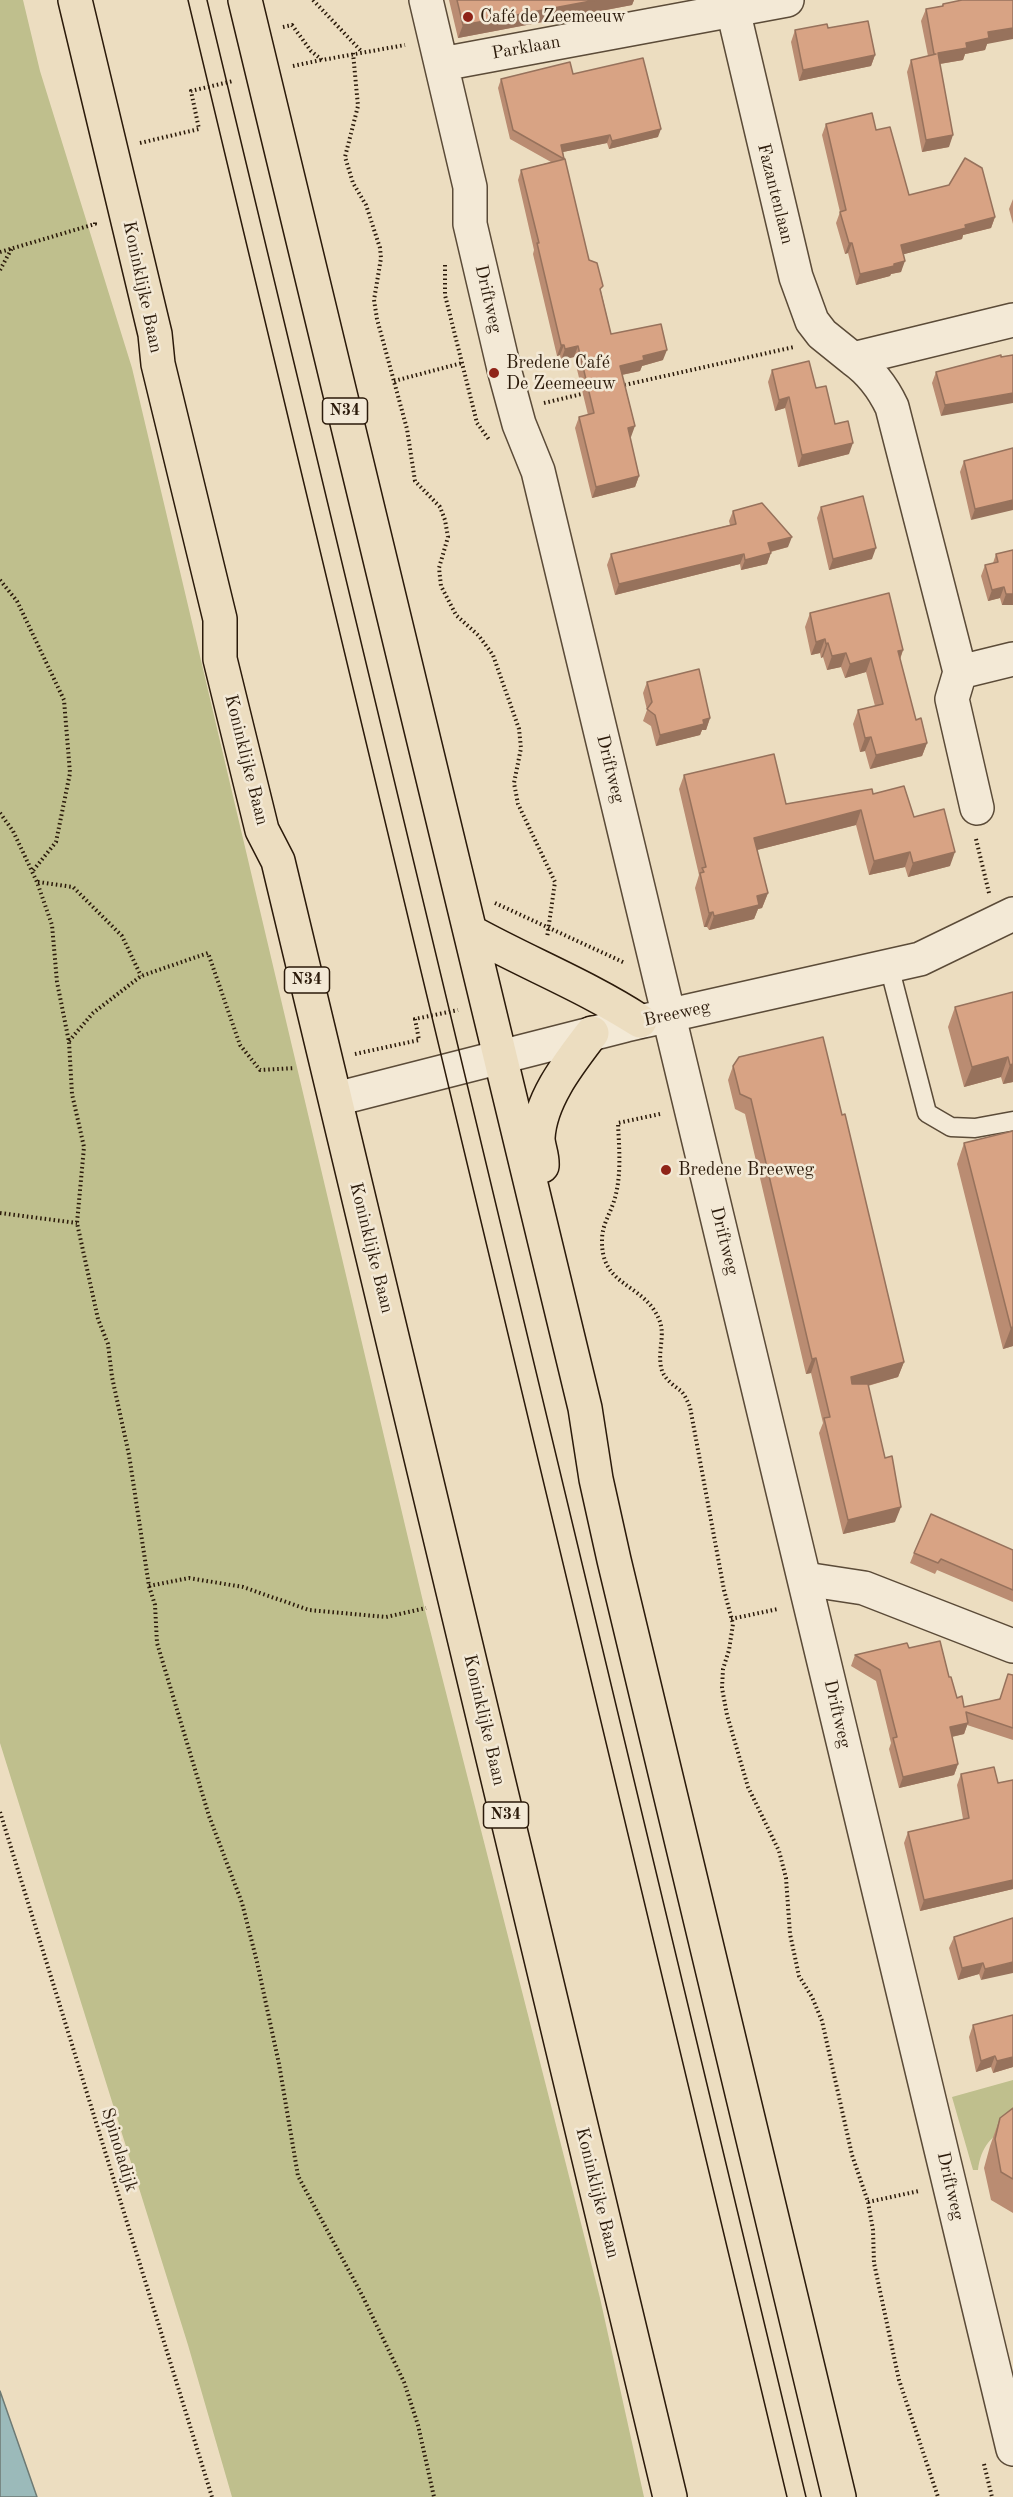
<!DOCTYPE html>
<meta charset="utf-8">
<style>
body{margin:0}
canvas{display:block;background:#ecddc0}
</style>
<canvas width="1013" height="2497"></canvas>
<script>
const ctx = document.querySelector('canvas').getContext('2d');
ctx.lineJoin = 'round';
function fill(path, color) {
  ctx.fillStyle = color;
  ctx.fill(path, 'evenodd');
}
function strokePath(path, color, width, dash) {
  ctx.strokeStyle = color;
  ctx.lineWidth = width;
  ctx.lineCap = dash ? 'butt' : 'round';
  ctx.setLineDash(dash || []);
  ctx.stroke(path);
}
function write(font, color, halo, rows, align = 'center') {
  ctx.font = font + ' "Old Standard TT",serif';
  ctx.lineWidth = 5;
  ctx.setLineDash([]);
  ctx.textBaseline = 'middle';
  ctx.strokeStyle = halo;
  ctx.fillStyle = color;
  for (const [text, x, y, turn = 0] of rows) {
    ctx.save();
    ctx.translate(x, y);
    ctx.rotate((+turn || 0) * Math.PI / 180);
    ctx.textAlign = isNaN(turn) ? turn : align;
    if (halo) ctx.strokeText(text, 0, 0);
    ctx.fillText(text, 0, 0);
    ctx.restore();
  }
}
fill(new Path2D(`
 M0 0H23L40 71 132 368 425 1610 600 2298 644 2497H232L188 2345 0 1743Z
 M1013 2080V2127C991 2134 981 2147 978 2170H973L952 2097Z`), '#bfbf8d');
const water = new Path2D(`
 M0 2391 37 2497H0Z`);
fill(water, '#9bbaba');
strokePath(water, '#6e7a74', 1.5);
const service = new Path2D(`
 M889 966 927 1113 951 1127 975 1128 1013 1121`);
const minor = new Path2D(`
 M733 10 796 277 812 321 822 334 853 359 1013 320
 M853 359C870 371 883 388 892 407L960 672 1013 659
 M960 672 952 699 977 808
 M805 1579 864 1588 1013 1646`);
const tertiary = new Path2D(`
 M426 0 470 187V224L504 369 519 424 538 471 1013 2449
 M442 64 787 0
 M336 1099 626 1025 920 959 1013 914`);
const primary = new Path2D(`
 M75 0 155 334 158 364 220 619V659L262 830 278 861 670 2497
 M245 0 585 1408 596 1479 614 1560 839 2497
 M471 932C527 963 586 986 640 1021
 M542 1166C543 1156 538 1147 538 1138 540 1099 570 1062 592 1033`);
strokePath(service, '#5b4b38', 21);
strokePath(minor, '#5b4b38', 36);
strokePath(tertiary, '#5b4b38', 36);
strokePath(primary, '#2b1a0a', 36);
strokePath(new Path2D(`
 M313 0 362 52
 M283 27 292 25 311 51 322 60 405 45
 M353 53 358 106 345 157 353 183 366 205 380 248 381 258 374 300 377 319 407 429 415 481 440 507 445 520 448 537 439 568 441 586 456 615 479 636 493 655 519 729 521 748 514 783 518 804 555 882 547 938
 M293 66 321 60
 M140 143 199 129 191 91 233 81
 M0 252 95 224V222
 M445 265V295L477 423 490 441
 M0 270 12 248
 M394 381 462 363
 M620 386 794 347
 M544 403 586 393
 M0 580 17 601 64 700 70 773 56 842 32 872
 M0 813 13 831 37 882 52 925 57 982 69 1042 72 1094 84 1147 77 1223 98 1319 108 1344 112 1377 129 1455 149 1586 155 1605 157 1643 209 1816 242 1903 257 1962 279 2064 298 2176 362 2295 404 2382 418 2425 434 2497
 M976 839 989 893
 M38 882 73 887 122 936 141 976
 M495 903 625 963
 M69 1041 93 1013 141 976 208 953 240 1045 260 1070 295 1068
 M355 1054 419 1040 415 1019 458 1010
 M660 1114 618 1123C619 1148 622 1176 614 1201 610 1214 602 1225 602 1240 601 1283 636 1283 654 1310 669 1332 657 1345 661 1367 663 1378 673 1385 681 1391 685 1395 688 1402 690 1407L724 1590 733 1624 729 1650 723 1669 722 1688 727 1715 748 1787 779 1851 786 1878 790 1934 799 1976 812 1997 822 2021 852 2155 868 2202 873 2230 874 2263 899 2380 938 2497
 M0 1213 77 1223
 M149 1586 189 1578 243 1587 309 1610 386 1617 426 1608
 M731 1619 778 1609
 M0 1812 212 2497
 M868 2202 919 2191
 M984 2464 992 2497`), '#2b1a0a', 4, [1.5, 3]);
strokePath(service, '#f3e9d6', 18);
strokePath(minor, '#f3e9d6', 33);
strokePath(tertiary, '#f3e9d6', 33);
strokePath(primary, '#ecddc0', 33);
strokePath(new Path2D(`
 M188 0 787 2497
 M207 0 806 2497`), '#2b1a0a', 1.5);
fill(new Path2D(`
 M449 0H634L632 5 458 38Z
 M943 4 987 44 985 50 965 54 963 60 940 64 949 147 922 152 907 72 911 60 928 56 921 21 926 9 942 6Z
 M828 28 875 55 871 66 799 81 791 42 795 30Z
 M573 74 658 137 609 149 607 143 563 152 589 260 601 291 611 334 663 360 642 366 640 371 622 375 631 437H630L639 476 635 487 592 498 575 428 579 417 588 415 574 357 561 360 560 355 557 356 533 254 534 250 518 180 521 170 551 162 510 139 498 88 501 79Z
 M826 124 876 130 909 195 995 217 991 228 963 235 962 239 904 254 901 272 891 274 890 276 856 285 848 253 845 254 836 223 840 212 822 135Z
 M1013 199V224L1009 209Z
 M1001 357 941 416 932 383 936 372Z
 M772 370 816 388 835 424 849 454 798 467 785 408 775 411 768 382Z
 M1013 448 971 520 960 472 964 461Z
 M821 507 872 559 829 570 817 518Z
 M733 511 788 547 771 552 767 564 741 570 740 564 615 595 607 565 611 554 730 525 729 521Z
 M1013 550V605H1002L1000 598 988 601 981 576 985 565 993 563 996 554Z
 M810 613 903 650 900 660 916 720 927 743 922 756 870 769 865 751 860 752 853 724 858 710 875 706 866 672 845 678 841 667 827 670 823 657 821 658 820 653 811 655 805 627Z
 M647 682 710 718 706 730H702L700 735 656 746 651 726 643 721 647 710 643 693Z
 M684 775 786 804 873 794 914 817 950 866 908 877 905 867 869 875 856 825 757 850 768 893 762 908 758 909 754 919 709 930 707 927H704L695 888 699 875 679 789Z
 M1013 992V1082L1003 1084 1001 1077 964 1087 948 1027 955 1007Z
 M733 1066 842 1115 904 1362 898 1377 868 1386 895 1522 843 1534 819 1433 823 1423 811 1373 806 1374 745 1114 735 1109 728 1080Z
 M1013 1131V1346L1003 1349 957 1164 964 1143Z
 M1013 1550V1602L937 1570 935 1574 910 1563 914 1553Z
 M909 1648 949 1677 957 1698 964 1707 999 1699 1013 1675V1740L967 1725 964 1734 952 1737 958 1764 954 1775 899 1788 889 1749 891 1743 876 1681 851 1666 855 1655Z
 M961 1774 998 1783 1013 1780V1889L920 1911 904 1843 908 1832 963 1819 957 1785Z
 M1013 1918 981 1980 979 1974 958 1980 949 1948 954 1937Z
 M973 2025 1013 2067 993 2073 991 2067 976 2072 969 2037Z
 M1013 2108V2213L991 2200 984 2168 990 2146 1000 2118Z`), '#ba8c72');
fill(new Path2D(`
 M596 0H634L632 5 458 38 463 25Z
 M1013 28V39L987 44 985 50 965 54 963 60 933 65 938 53 966 43 988 32Z
 M875 55 871 66 799 81 803 70Z
 M661 129 658 137 609 149 612 141Z
 M610 135 607 143 558 153 561 145Z
 M953 135 949 147 922 152 926 140Z
 M995 217 991 228 963 235 962 239 897 256 901 245 965 225Z
 M849 243H852L848 253 845 254Z
 M905 261 901 272 891 274 890 276 856 285 860 274Z
 M561 345H564L560 355 557 356Z
 M578 346 574 357 561 360 565 349Z
 M667 350 663 360 642 366 640 371 616 376 620 366 643 356Z
 M1013 393V403L941 416 945 405Z
 M789 397 785 408 775 411 779 400Z
 M635 426 631 437 624 438 628 428Z
 M853 443 849 454 798 467 802 455Z
 M639 476 635 487 592 498 596 487Z
 M1013 500V510L971 520 975 509Z
 M792 537 788 547 765 553 768 543Z
 M876 548 872 559 829 570 833 559Z
 M771 553 767 564 741 570 745 560Z
 M744 554 740 564 615 595 619 584Z
 M1004 587 1000 598 988 601 992 590Z
 M1006 594H1013V605H1002Z
 M825 639 820 653 811 655 816 642Z
 M828 643 823 657 821 658 826 644Z
 M903 650 898 664V651Z
 M846 653 841 667 827 670 832 656Z
 M871 658 866 672 845 678 850 664Z
 M710 718 706 730H702L700 735 656 746 660 735 703 720Z
 M871 737 865 751 860 752 865 738Z
 M927 743 922 756 870 769 876 755Z
 M861 810 856 825 749 852 754 838Z
 M910 852 905 867 869 875 874 861Z
 M955 852 950 866 908 877 913 863Z
 M768 893 762 908 758 909 754 919 709 930 714 916 757 896Z
 M713 912 707 927H704L709 913Z
 M1008 1057 1001 1077 964 1087 972 1067Z
 M1013 1064V1082L1003 1084 1010 1065Z
 M1013 1327V1346L1003 1349 1011 1328Z
 M816 1358 811 1373 806 1374 812 1359Z
 M904 1362 898 1377 845 1392 851 1377Z
 M901 1507 895 1522 843 1534 848 1520Z
 M968 1723 964 1734 946 1738 950 1727Z
 M958 1764 954 1775 899 1788 903 1777Z
 M1013 1880V1889L920 1911 924 1900Z
 M1013 1962V1973L981 1980 985 1969Z
 M983 1963 979 1974 958 1980 962 1968Z
 M995 2056 991 2067 976 2072 981 2061Z
 M1013 2057V2067L993 2073 997 2061Z`), '#97725c');
const building = new Path2D(`
 M457 0H596L463 25Z
 M962 0H1013V28L988 32 989 38 966 43 967 48 938 53 953 135 926 140 911 60 936 54H934L926 9 943 6V4Z
 M868 21 875 55 803 70 795 30 827 24 828 28Z
 M643 58 661 129 612 141 610 135 561 145 564 159 513 130 501 79 570 62 573 74Z
 M872 113 876 130 890 127 909 195 949 185 965 158 982 168 995 217 965 225 966 228 901 245 905 261 894 264V266L860 274 852 243H849L840 212 846 210 826 124Z
 M565 159 589 260 597 263 603 286 600 289 611 334 661 324 667 350 643 356 644 360 620 366 635 426 628 428 639 476 596 487 579 417 594 413 578 346 565 349 564 345H561L537 243H539L521 170Z
 M1001 355V357L1013 355V393L945 405 936 372Z
 M809 361 816 388 826 386 835 424 848 421 853 443 802 455 789 397 779 400 772 370Z
 M1013 448V500L975 509 964 461Z
 M863 496 876 548 833 559 821 507Z
 M762 503 792 537 768 543 771 553 745 560 744 554 619 584 611 554 736 524 733 511Z
 M1013 550V594H1006L1004 587 992 590 985 565 998 562 996 554Z
 M889 593 903 650 898 651 916 720 921 718 927 743 876 755 871 737 865 738 858 710 883 704 871 658 850 664 846 653 832 656 828 643 826 644 825 639 816 642 810 613Z
 M699 669 710 718 703 720 704 724 660 735 655 715 647 709 652 702 647 682Z
 M774 754 786 804 872 789 873 794 904 786 914 817 944 809 955 852 913 863 910 852 874 861 861 810 754 838 768 893 757 896 759 905 714 916 713 912 709 913 700 873 704 872 702 868 706 867 684 775Z
 M1013 992V1064L1010 1065 1008 1057 972 1067 955 1007Z
 M823 1037 842 1115 845 1114 904 1362 851 1377 852 1384H868L885 1458 892 1456 901 1507 848 1520 824 1418 830 1417 816 1358 812 1359 751 1099 740 1094 733 1066 739 1057Z
 M1013 1131V1327L1011 1328 964 1143Z
 M931 1514 1013 1550V1590L941 1559 938 1563 914 1553Z
 M940 1641 949 1677H951L957 1698 962 1696 964 1707 1000 1699 1008 1674 1013 1675V1728L966 1712 968 1723 950 1727 958 1764 903 1777 893 1738 897 1737 880 1670 855 1655 907 1643 909 1648Z
 M994 1767 998 1783 1013 1780V1880L924 1900 908 1832 969 1818 961 1774Z
 M1013 1918V1962L985 1969 983 1963 962 1968 954 1937Z
 M1013 2015V2057L997 2061 995 2056 981 2061 973 2025Z
 M1013 2108V2179L1001 2172 995 2139 1000 2118Z`);
fill(building, '#d8a384');
strokePath(building, '#97725c', 1.5);
for (const [x, y, r, color] of [
 [468,17,6,"#8f2418"],
 [494,373,6,"#8f2418"],
 [666,1170,6,"#8f2418"]
]) {
  const dot = new Path2D();
  dot.arc(x, y, r, 0, 2 * Math.PI);
  ctx.fillStyle = color;
  ctx.fill(dot);
  strokePath(dot, '#f3e9d6', 2);
}
for (const [x, y, w] of [
 [345,411,45],
 [307,980,45],
 [506,1815,45]
]) {
  const box = new Path2D();
  box.roundRect(x - w / 2, y - 13, w, 26, 4.5);
  ctx.fillStyle = '#f3e9d6';
  ctx.fill(box);
  strokePath(box, '#2b1a0a', 1.5);
}
write('bold 16px', '#2b1a0a', null, [
 ["N34",345,411],
 ["N34",307,980],
 ["N34",506,1815]
]);
write('18px', '#2b1a0a', '#f3e9d6', [
 ["Café de Zeemeeuw",480,17],
 ["Bredene Café",506,363],
 ["De Zeemeeuw",506,384],
 ["Bredene Breeweg",678,1170]
], 'left');
write('18px', '#2b1a0a', '#f3e9d6', [
 ["Parklaan",526,48,-10],
 ["Fazantenlaan",775,194,76],
 ["Koninklijke Baan",142,287,78],
 ["Driftweg",488,299,77],
 ["Koninklijke Baan",246,760,76],
 ["Driftweg",610,769,76],
 ["Breeweg",677,1014,-12],
 ["Driftweg",724,1241,76],
 ["Koninklijke Baan",371,1248,76],
 ["Driftweg",837,1714,77],
 ["Koninklijke Baan",484,1720,77],
 ["Spinoladijk",119,2150,73],
 ["Driftweg",950,2186,77],
 ["Koninklijke Baan",597,2193,76]
]);
</script>
